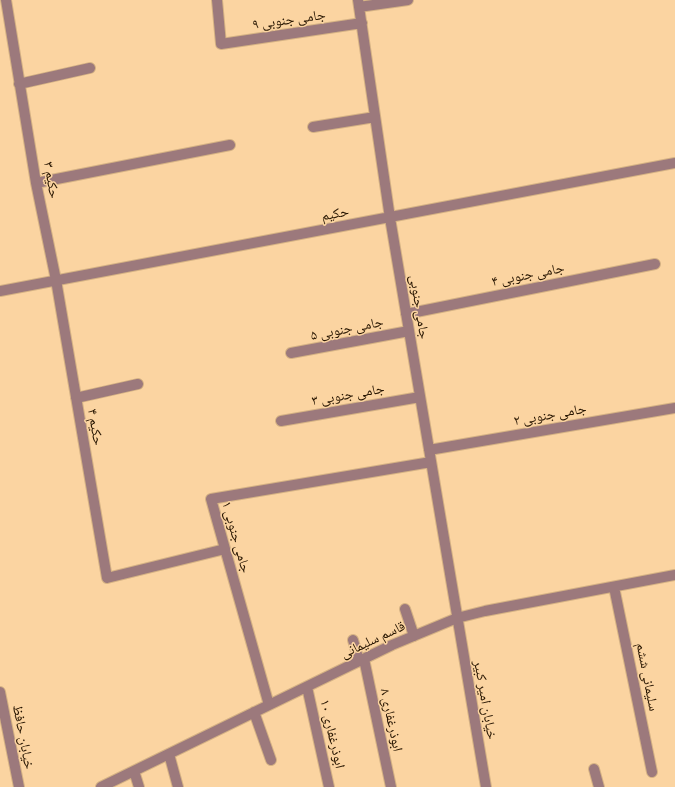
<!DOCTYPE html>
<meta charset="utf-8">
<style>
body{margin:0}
canvas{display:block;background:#fbd4a1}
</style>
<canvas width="675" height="787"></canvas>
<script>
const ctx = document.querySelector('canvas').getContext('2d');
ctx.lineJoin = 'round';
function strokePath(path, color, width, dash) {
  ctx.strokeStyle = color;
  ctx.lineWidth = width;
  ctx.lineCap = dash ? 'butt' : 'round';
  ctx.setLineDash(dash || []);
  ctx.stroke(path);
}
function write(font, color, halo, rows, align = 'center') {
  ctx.font = font + ' "PT Sans Narrow","Noto Naskh Arabic",sans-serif';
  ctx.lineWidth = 3;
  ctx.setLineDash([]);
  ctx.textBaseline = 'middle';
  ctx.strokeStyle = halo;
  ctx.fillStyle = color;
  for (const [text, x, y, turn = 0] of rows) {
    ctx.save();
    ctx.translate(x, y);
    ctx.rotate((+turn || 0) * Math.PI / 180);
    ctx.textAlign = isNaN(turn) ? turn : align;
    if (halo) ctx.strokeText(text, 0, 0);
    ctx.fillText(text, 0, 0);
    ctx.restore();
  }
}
const minor = new Path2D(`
 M6 0 36 183 56 280 107 578 225 549
 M217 0 221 44 362 23
 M358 0 390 218 486 787
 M359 7 408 0
 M19 84 90 68
 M313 127 375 117
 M36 183 230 145
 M0 291 675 163
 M406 314 655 264
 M291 353 409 331
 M76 398 138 384
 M281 421 420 397
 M429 450 675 408
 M614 587 652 772
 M405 609 414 636
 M353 640 359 661
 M364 659 391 787
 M307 687 329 787
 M0 692 19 787
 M269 705 211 499 431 462
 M254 712 271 760
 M169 754 178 787
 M594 769 599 787
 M134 771 139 787
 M101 787 392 645 457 618 485 611 675 575`);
strokePath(minor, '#d5b284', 12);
strokePath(minor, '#9c797c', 10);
write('14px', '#271500', '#fbd4a1', [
 ["جامی جنوبی ۹",289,20,-8],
 ["حکیم ۳",51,180,80],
 ["حکیم",335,214,-11],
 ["جامی جنوبی ۴",528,275,-11],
 ["جامی جنوبی",419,307,81],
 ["جامی جنوبی ۵",347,329,-11],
 ["جامی جنوبی ۳",348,395,-10],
 ["جامی جنوبی ۲",550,415,-10],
 ["حکیم ۴",95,427,80],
 ["جامی جنوبی ۱",236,537,74],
 ["قاسم سلیمانی",373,640,-25],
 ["سلیمانی ششم",647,677,79],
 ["خیابان امیر کبیر",485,700,80],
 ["ابوذرغفاری ۸",391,720,78],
 ["ابوذرغفاری ۱۰",332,734,77],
 ["خیابان حافظ",23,737,79]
]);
</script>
